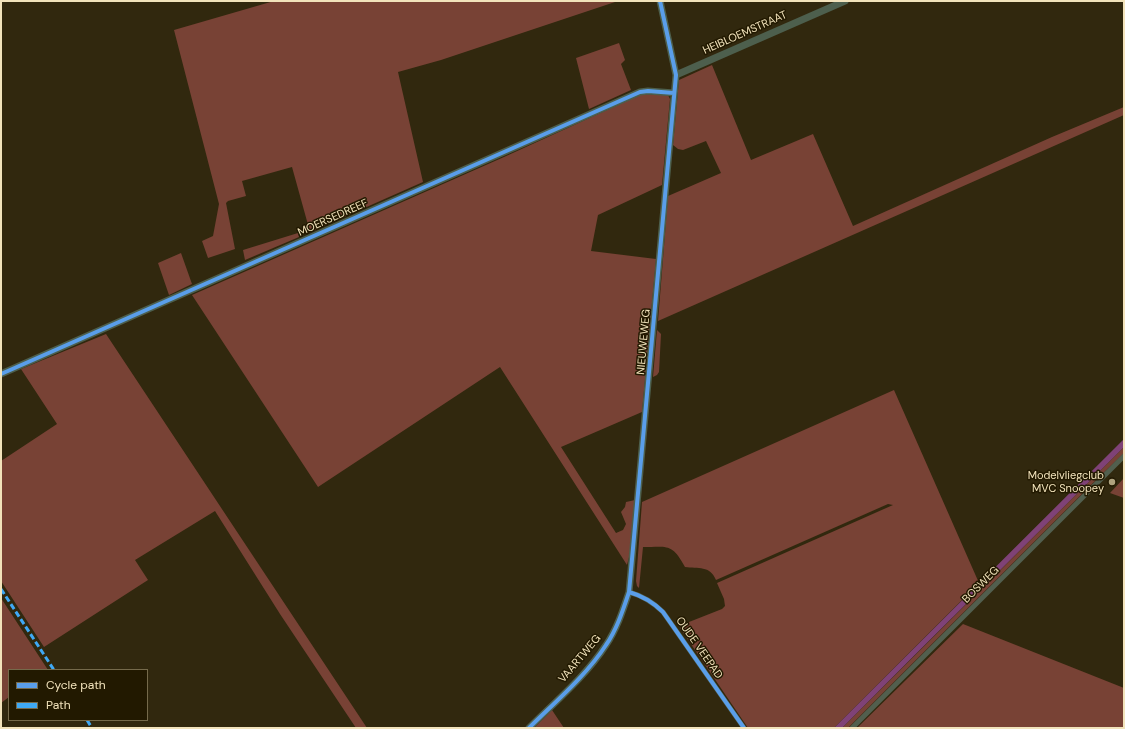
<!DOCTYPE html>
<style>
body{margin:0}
#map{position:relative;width:1125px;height:729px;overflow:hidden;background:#31280e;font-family:"DM Sans",sans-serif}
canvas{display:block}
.frame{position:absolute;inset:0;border:2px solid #f2e3bb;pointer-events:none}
.legend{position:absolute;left:8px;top:669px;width:140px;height:52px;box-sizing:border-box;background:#221900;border:1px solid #756a4b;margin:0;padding:5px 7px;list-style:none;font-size:12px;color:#f2e3bb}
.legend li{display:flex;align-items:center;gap:8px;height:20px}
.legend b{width:20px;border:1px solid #756a4b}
</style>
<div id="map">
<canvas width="1125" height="729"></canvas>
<div class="frame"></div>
<ul class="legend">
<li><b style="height:5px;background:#5a9eea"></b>Cycle path</li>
<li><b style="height:5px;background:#3fa9f5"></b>Path</li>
</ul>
</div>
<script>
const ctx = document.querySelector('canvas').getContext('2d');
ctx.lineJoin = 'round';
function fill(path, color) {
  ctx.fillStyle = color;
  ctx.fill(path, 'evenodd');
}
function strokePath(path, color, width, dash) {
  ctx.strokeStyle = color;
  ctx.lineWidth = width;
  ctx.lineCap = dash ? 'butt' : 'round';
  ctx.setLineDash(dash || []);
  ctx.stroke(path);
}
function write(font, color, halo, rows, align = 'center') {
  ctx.font = font + ' "DM Sans",sans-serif';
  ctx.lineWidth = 3;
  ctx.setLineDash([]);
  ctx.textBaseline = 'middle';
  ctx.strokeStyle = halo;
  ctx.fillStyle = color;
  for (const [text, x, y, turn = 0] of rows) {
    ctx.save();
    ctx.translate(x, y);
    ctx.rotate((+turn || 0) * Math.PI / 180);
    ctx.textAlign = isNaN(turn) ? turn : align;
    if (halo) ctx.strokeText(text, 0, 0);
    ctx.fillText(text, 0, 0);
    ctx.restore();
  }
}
fill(new Path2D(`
 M274 1H618L441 60 398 72 423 182 310 232 292 167 242 181 246 196 228 201 226 203 235 249 208 258 202 241 213 236 219 204 174 30Z
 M619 43 625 60 621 64 631 90 589 109 576 58Z
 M712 65 751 160 813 134 853 226 1052 137 1124 107V115L658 321 668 196 721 173 706 141 683 150 678 149 673 145 679 80Z
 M642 94 668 95 670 99 662 185 598 215 591 251 656 259 642 412 561 447 616 533 623 530 626 524 621 512 625 507 626 502 635 500 631 549 627 565 500 367 318 487 192 295 504 157Z
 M298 233 299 237 245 260 243 250Z
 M181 253 192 284 169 295 158 263Z
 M657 330 661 334 659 372 657 375 653 377Z
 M106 334 367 728H356L280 614 215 511 135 560 148 580 44 647 1 581V461L57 424 21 369Z
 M894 390 979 583 834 728H748L680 628 689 622 722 609 725 606 724 599 717 583 893 505 888 504 716 580C710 565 698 569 685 567 672 543 668 547 643 547L639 588 637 586 636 581 642 502Z
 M1124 447V453L1092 484 848 728H842Z
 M1124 478V498L1110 493Z
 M1 598 48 670H9V697L1 703Z
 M963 624 1124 688V728H857Z
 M552 710 564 728H534Z`), '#784235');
fill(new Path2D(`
 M1124 439V447C1030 541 935 634 842 728H834Z`), '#7f4277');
strokePath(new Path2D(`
 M629 592C643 596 653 602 663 612L744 728
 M852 728 1124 456`), '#525f4e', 5);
strokePath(new Path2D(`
 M676 75 845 1
 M1 374 640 92 648 91 674 93
 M529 728C555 702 586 676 606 645 617 629 623 610 629 592L676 75 660 1`), '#4d5f4d', 7);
strokePath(new Path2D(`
 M1 589 54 670
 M87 720 92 728`), '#3fa9f5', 3, [6, 3]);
strokePath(new Path2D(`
 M1 374 640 92 648 91 674 93
 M629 592C643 596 653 602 663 612L744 728
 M529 728C555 702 586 676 606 645 617 629 623 610 629 592L676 75 660 1`), '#5a9eea', 4);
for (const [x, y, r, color] of [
 [1112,482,4,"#aea27e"]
]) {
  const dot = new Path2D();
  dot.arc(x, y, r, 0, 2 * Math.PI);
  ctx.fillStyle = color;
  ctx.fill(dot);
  strokePath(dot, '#221900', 1.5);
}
write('11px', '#f2e3bb', '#221900', [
 ["HEIBLOEMSTRAAT",745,33,-24],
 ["MOERSEDREEF",333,218,-24],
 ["NIEUWEWEG",644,342,-85],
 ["BOSWEG",981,585,-45],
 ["OUDE VEEPAD",699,648,55],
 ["VAARTWEG",580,659,-50]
]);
write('11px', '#f2e3bb', '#221900', [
 ["Modelvliegclub",1104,476],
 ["MVC Snoopey",1104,489]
], 'right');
</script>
